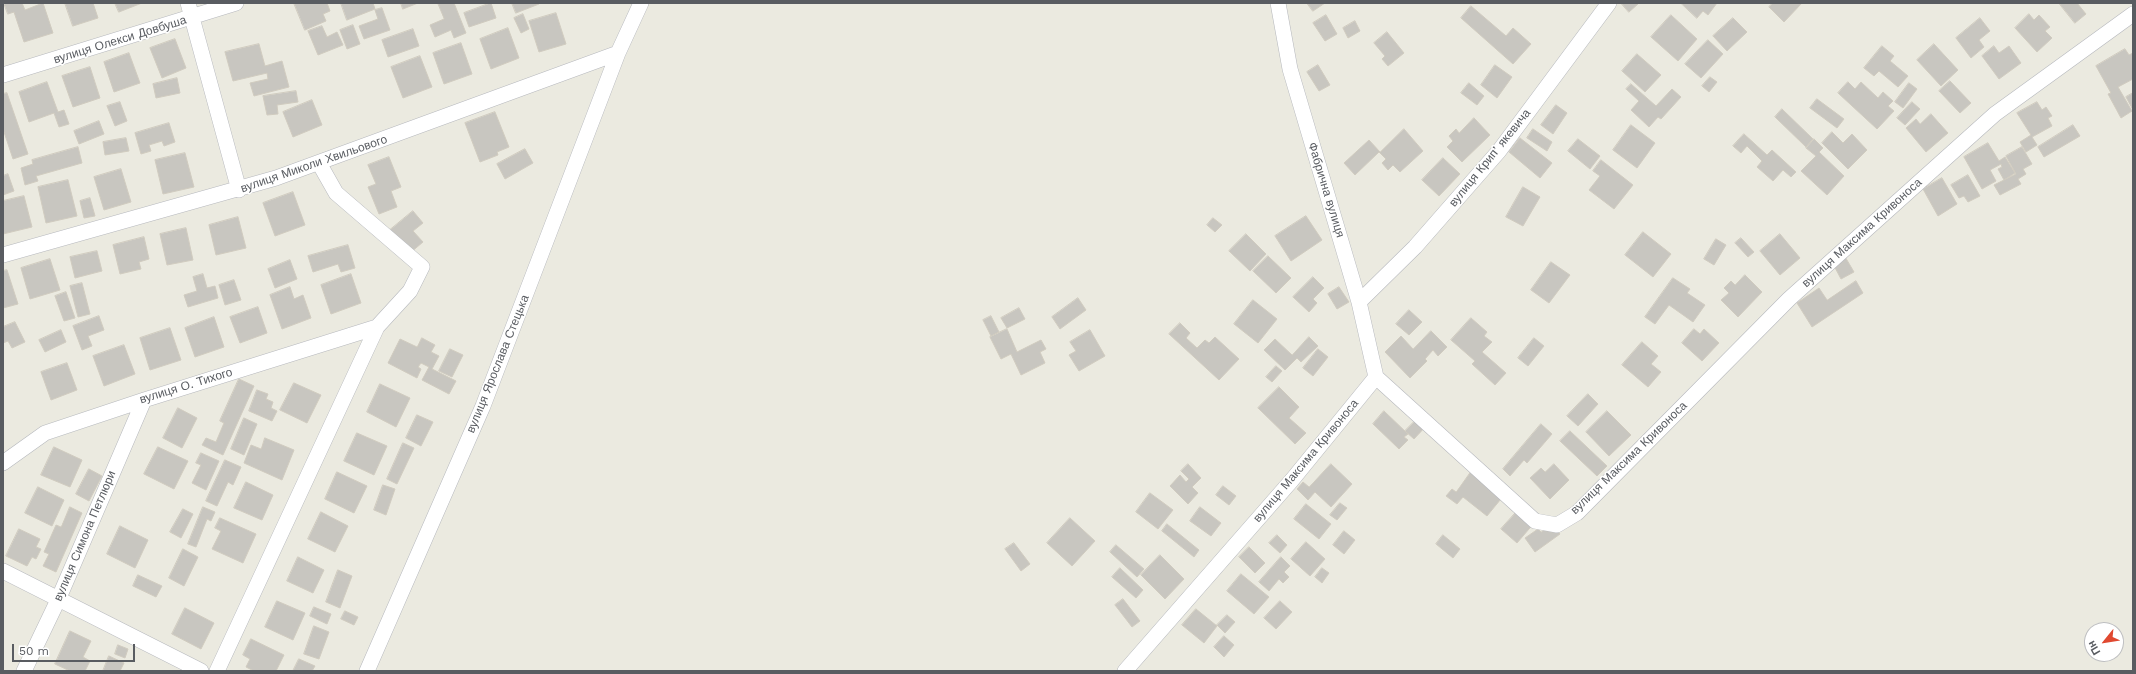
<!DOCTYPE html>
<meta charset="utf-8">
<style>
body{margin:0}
#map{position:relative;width:2136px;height:674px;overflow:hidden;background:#ebeae0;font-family:"Work Sans",sans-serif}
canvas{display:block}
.frame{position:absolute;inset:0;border:4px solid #595c61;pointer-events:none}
.north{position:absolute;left:2084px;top:622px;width:40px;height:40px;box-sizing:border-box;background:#fff;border:1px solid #bdbec0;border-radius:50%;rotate:240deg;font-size:11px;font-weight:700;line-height:16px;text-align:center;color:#595c61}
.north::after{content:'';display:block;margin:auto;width:14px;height:18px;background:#e04931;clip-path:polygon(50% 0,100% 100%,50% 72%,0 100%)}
.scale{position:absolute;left:12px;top:644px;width:123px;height:18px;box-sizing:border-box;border:2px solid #595c61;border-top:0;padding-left:5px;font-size:12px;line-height:14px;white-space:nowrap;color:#595c61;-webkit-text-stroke:3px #fff;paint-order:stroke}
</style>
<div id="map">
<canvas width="2136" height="674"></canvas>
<div class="frame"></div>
<div class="north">Пн</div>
<div class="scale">50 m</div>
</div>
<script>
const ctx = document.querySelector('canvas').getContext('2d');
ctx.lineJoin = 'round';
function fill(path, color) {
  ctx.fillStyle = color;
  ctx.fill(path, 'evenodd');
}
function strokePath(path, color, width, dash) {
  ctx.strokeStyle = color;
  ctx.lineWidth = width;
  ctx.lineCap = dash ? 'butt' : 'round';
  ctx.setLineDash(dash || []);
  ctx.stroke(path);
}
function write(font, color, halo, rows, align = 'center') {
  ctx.font = font + ' "Work Sans",sans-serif';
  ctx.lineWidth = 3;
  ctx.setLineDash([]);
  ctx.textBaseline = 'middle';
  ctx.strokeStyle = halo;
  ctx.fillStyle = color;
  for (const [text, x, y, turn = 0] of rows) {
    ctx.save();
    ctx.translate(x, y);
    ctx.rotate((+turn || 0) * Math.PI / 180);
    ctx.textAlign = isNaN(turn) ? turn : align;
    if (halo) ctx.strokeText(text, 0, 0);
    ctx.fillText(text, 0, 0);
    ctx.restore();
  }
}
const building = new Path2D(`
 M4 3H22L25 10 43 3 53 33 24 42 14 12 8 14Z
 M65 3H93L98 18 73 26Z
 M115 3H142L119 12Z
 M294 3H327L330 11 323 14 326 21 305 30Z
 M341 3H373L375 9 347 20Z
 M401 3H418L403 9Z
 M438 3H454L466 33 454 38 451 30 435 37 430 25 444 19Z
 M491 3 496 18 469 27 464 13Z
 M512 3H538L539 4 516 13Z
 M1307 3H1325L1313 11Z
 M1621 3H1637L1638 4 1629 12Z
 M1681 3H1717L1708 15 1703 11 1697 18Z
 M1773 3H1802L1784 22 1769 7Z
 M2059 3H2077L2086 14 2075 23Z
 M1471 6 1506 36 1513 28 1531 44 1513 64 1461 18Z
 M382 8 390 30 364 39 359 26 378 19 375 10Z
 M556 13 566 44 539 52 529 21Z
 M523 14 529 29 521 33 514 18Z
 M2029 14 2034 20 2039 15 2050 27 2045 31 2052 38 2037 52 2015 28Z
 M1326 15 1337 34 1325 41 1313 23Z
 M1671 15 1697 39 1678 61 1651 37Z
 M1733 18 1747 32 1727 51 1713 36Z
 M1980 18 1990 31 1979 40 1984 47 1971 58 1956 38Z
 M1355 21 1360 31 1348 38 1343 28Z
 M353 25 360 44 347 49 340 30Z
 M322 26 327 37 337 32 343 45 318 55 308 31Z
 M508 28 519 58 491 69 480 39Z
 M413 29 419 46 388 57 382 40Z
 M1387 32 1404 53 1388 66 1382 59 1385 56 1374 43Z
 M175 39 186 68 162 78 150 48Z
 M1708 40 1723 54 1701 78 1685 64Z
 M461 43 472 74 444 84 433 53Z
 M259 44 265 66 282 61 289 87 254 96 250 83 268 79 267 73 233 81 225 52Z
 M1934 44 1958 70 1941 86 1917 60Z
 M1882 46 1894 56 1890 61 1908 76 1898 87 1879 71 1874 76 1864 68Z
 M1994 46 1999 53 2009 46 2021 63 1999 79 1982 56Z
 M2125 49 2129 55 2133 53V79L2118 87 2132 111 2121 118 2108 94 2111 93 2096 66Z
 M129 53 140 83 114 92 104 62Z
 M1637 54 1661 75 1645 92 1622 71Z
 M420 56 432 87 403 98 391 67Z
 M1318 65 1330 85 1319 91 1307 72Z
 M1495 65 1512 77 1497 98 1481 85Z
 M90 67 100 98 73 107 62 76Z
 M1710 77 1717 82 1709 92 1702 86Z
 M177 78 180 93 156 98 153 84Z
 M1950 81 1971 103 1960 113 1939 91Z
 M47 82 58 112 64 110 69 124 59 127 54 113 29 122 19 92Z
 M1848 82 1855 89 1861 82 1878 98 1883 92 1893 101 1888 106 1894 111 1877 129 1838 93Z
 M1469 83 1484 96 1477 105 1461 93Z
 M1909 83 1917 89 1903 108 1895 102Z
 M1631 84 1656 106 1672 89 1681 97 1661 119 1658 117 1649 127 1631 110 1639 101 1626 89Z
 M296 91 298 102 277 105 278 114 267 115 263 96Z
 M7 93 28 154 13 159 3 129V94Z
 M2133 93V110L2126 97Z
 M1817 99 1844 119 1837 128 1810 108Z
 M312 100 322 125 293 137 283 112Z
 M120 102 127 121 115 126 107 106Z
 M1912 102 1920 109 1905 125 1897 118Z
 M2037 102 2042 110 2046 107 2052 116 2048 118 2052 126 2032 137 2037 145 2026 152 2020 142 2031 135 2017 113Z
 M1556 105 1567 113 1553 134 1541 125Z
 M1782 109 1813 139 1806 147 1775 117Z
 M495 112 509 147 497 152 498 155 480 162 465 123Z
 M1931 114 1948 133 1926 152 1906 128 1916 119 1920 124Z
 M1474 118 1490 135 1462 162 1447 147 1453 141 1449 136 1456 129 1459 133Z
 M99 121 104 134 79 144 74 131Z
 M169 123 175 142 164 146 162 141 149 145 151 151 141 154 135 133Z
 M1631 125 1655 143 1637 168 1613 150Z
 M2073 125 2080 136 2044 157 2038 147Z
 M1404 129 1423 151 1400 172 1393 165 1388 170 1382 163 1386 159 1379 152 1355 175 1344 163 1369 140 1380 152Z
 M1533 129 1552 142 1547 151 1527 138Z
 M1832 132 1843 143 1852 134 1867 150 1848 169 1822 143Z
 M1744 134 1767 155 1772 150 1796 172 1791 177 1783 170 1773 181 1757 167 1762 161 1747 146 1741 153 1733 146Z
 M126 138 129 151 105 155 103 142Z
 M1520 138 1552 163 1540 178 1509 152Z
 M1578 139 1600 156 1590 169 1568 151Z
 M1814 139 1823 148 1819 152 1844 176 1827 195 1801 171 1816 156 1806 148Z
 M1988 143 1999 161 2005 157 2015 173 2004 180 1998 169 2002 167 2001 164 1990 170 1996 181 1982 189 1964 157Z
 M78 147 82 163 36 176 38 181 25 185 21 168 33 164 32 160Z
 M2022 147 2032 164 2023 169 2026 174 2018 179 2021 184 2000 195 1994 185 2016 174 2006 156Z
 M525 149 533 163 505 179 497 164Z
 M185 153 194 187 163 194 155 160Z
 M389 157 401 187 391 191 397 207 379 214 368 187 376 184 368 165Z
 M1443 158 1460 174 1439 196 1422 180Z
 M1601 160 1633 185 1614 209 1589 190 1600 176 1593 171Z
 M121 169 131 202 104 210 94 177Z
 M8 174 14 191 3 195V176Z
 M1968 175 1980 196 1968 202 1964 196 1959 198 1951 185Z
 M1942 178 1957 204 1938 216 1923 189Z
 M68 180 77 216 46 223 38 187Z
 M1523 187 1540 197 1523 226 1506 217Z
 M293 192 305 225 275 236 263 203Z
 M24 196 32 227 3 234V201Z
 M90 198 95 216 84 218 80 201Z
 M413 211 423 223 413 231 423 242 410 253 390 230Z
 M1306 216 1322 240 1291 261 1275 236Z
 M238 217 246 248 216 255 209 225Z
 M1213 218 1222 225 1215 232 1207 225Z
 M186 228 193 260 167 265 160 234Z
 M1643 232 1671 254 1653 277 1625 255Z
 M1246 234 1266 254 1250 271 1229 251Z
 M1780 234 1800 258 1780 275 1760 251Z
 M144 237 149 259 139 262 141 269 120 274 113 245Z
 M1741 238 1754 252 1748 257 1735 243Z
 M1716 239 1726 245 1714 265 1704 259Z
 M348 245 355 268 341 272 338 264 313 272 308 256Z
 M97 251 102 271 75 278 70 257Z
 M1844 255 1854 272 1841 279 1832 262Z
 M1268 256 1291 278 1276 293 1253 271Z
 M50 259 60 290 30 299 21 268Z
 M290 260 297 279 275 288 268 269Z
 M1551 262 1570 275 1549 303 1531 290Z
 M7 270 18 304 3 308V271Z
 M203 274 207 288 215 286 218 298 188 307 184 295 197 291 193 277Z
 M351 274 361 303 331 314 321 285Z
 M1745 275 1762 292 1738 317 1721 300 1729 293 1724 288 1731 281 1735 285Z
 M1313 277 1324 288 1313 299 1317 303 1309 312 1293 297Z
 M1673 278 1690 289 1687 293 1705 305 1693 322 1669 305 1655 324 1645 317Z
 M234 280 241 300 225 305 219 285Z
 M1856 281 1863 293 1812 327 1797 303 1819 288 1827 300Z
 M82 283 90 314 78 317 70 286Z
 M290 287 294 299 303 295 311 318 282 329 270 295Z
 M1339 287 1349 302 1337 309 1328 294Z
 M66 292 75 318 64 321 55 296Z
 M1078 298 1086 310 1060 329 1052 317Z
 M1253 300 1277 319 1258 343 1234 324Z
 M258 307 267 333 240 343 230 317Z
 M1019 308 1025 319 1007 328 1001 318Z
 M1409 310 1422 322 1409 335 1396 324Z
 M99 316 104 330 88 336 92 346 82 350 73 326Z
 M991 316 999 332 991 336 983 320Z
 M214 317 224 347 195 357 185 328Z
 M1471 318 1487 332 1484 336 1492 342 1482 352 1506 373 1495 385 1472 364 1475 361 1451 340Z
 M15 322 25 342 12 348 8 341 3 343V327Z
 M1180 323 1190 333 1186 338 1197 348 1205 340 1209 343 1215 337 1239 359 1219 380 1169 334Z
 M170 328 181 360 150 370 140 338Z
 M1007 329 1017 352 1041 340 1046 349 1040 352 1045 363 1021 375 1011 354 1001 359 990 337Z
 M1694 329 1700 334 1704 329 1719 343 1702 361 1682 343Z
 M61 330 66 342 45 352 39 340Z
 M1090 330 1105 356 1079 371 1069 355 1076 351 1070 342Z
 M1431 331 1447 347 1438 356 1433 350 1425 359 1427 361 1410 378 1385 352 1401 336 1413 349Z
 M1309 337 1318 346 1301 362 1297 358 1285 370 1264 350 1275 339 1292 355Z
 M422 338 435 345 431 352 439 356 432 369 456 381 449 394 422 380 429 367 421 363 418 367 421 369 417 378 388 363 400 339 417 347Z
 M1534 338 1544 346 1528 366 1518 358Z
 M1642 342 1658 356 1651 364 1661 372 1648 387 1622 365Z
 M124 345 135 374 104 386 93 356Z
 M450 349 463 355 452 377 439 371Z
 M1318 349 1328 357 1313 376 1303 368Z
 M67 363 77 390 51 400 41 372Z
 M1276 366 1282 371 1272 382 1266 377Z
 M239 379 254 386 223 455 202 445 206 438 216 442 224 423 220 421Z
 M294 383 321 395 307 423 280 410Z
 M380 384 410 398 396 427 367 412Z
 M1279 387 1299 407 1289 418 1306 433 1295 444 1258 408Z
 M257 390 268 394 266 399 273 402 271 408 277 411 272 421 249 411Z
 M1588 394 1598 404 1578 426 1567 416Z
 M178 408 197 418 182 448 163 438Z
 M1384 411 1408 434 1404 437 1408 440 1399 449 1373 424Z
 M1607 411 1631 435 1609 456 1586 432Z
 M417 415 433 422 421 446 406 438Z
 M1419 417 1427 425 1414 439 1405 431Z
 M244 418 257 424 244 455 231 449Z
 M1541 424 1552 434 1527 463 1524 460 1510 476 1503 469Z
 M1570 431 1607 466 1597 476 1560 441Z
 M357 433 387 446 374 475 344 461Z
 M265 438 294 450 282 480 244 463 251 445 261 449Z
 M403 443 414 448 397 484 387 479Z
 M54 447 82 460 70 487 41 475Z
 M158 447 188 461 174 489 144 474Z
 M201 453 219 461 206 490 192 483 201 465 196 463Z
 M225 460 241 467 233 485 228 482 217 506 206 501Z
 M1188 464 1201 478 1192 487 1198 493 1188 504 1170 486 1180 475 1186 482 1189 479 1181 471Z
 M1331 464 1352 484 1331 507 1315 492 1308 500 1297 489 1303 482 1309 487Z
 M1554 464 1569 480 1550 499 1530 478 1541 468 1545 472Z
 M89 469 102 476 89 501 76 494Z
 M1473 469 1505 494 1487 516 1463 497 1457 504 1446 496 1452 489 1456 492Z
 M337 472 367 486 354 513 325 499Z
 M246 482 273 495 262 520 234 508Z
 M383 485 395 489 386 515 374 510Z
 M1223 486 1236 496 1229 505 1216 495Z
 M38 487 64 500 52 526 25 513Z
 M1150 493 1173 510 1158 529 1136 512Z
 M1340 503 1347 508 1337 520 1330 515Z
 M1306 504 1331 524 1319 539 1294 519Z
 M70 507 82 513 56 572 43 566 49 554 44 552 56 525 61 527Z
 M203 507 215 512 211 521 207 519 196 547 188 544Z
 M1200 507 1221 523 1211 536 1190 521Z
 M1520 508 1535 522 1517 543 1501 529Z
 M183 509 193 514 181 538 170 532Z
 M321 512 348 526 335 552 308 539Z
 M220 518 256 534 243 563 212 549 221 531 215 528Z
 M1070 518 1095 541 1072 566 1047 543Z
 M1167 524 1199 550 1194 557 1162 531Z
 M1552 524 1560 534 1535 552 1525 538 1538 529 1541 532Z
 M120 526 148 540 135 568 107 554Z
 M19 529 40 539 36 547 41 549 36 559 32 557 27 566 6 556Z
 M1344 531 1355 540 1344 554 1333 545Z
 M1277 535 1287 545 1280 553 1269 543Z
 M1443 535 1460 549 1453 558 1436 544Z
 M1306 542 1325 559 1310 576 1291 559Z
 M1014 543 1030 564 1021 571 1005 549Z
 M1116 545 1144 569 1137 577 1110 552Z
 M1249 547 1265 563 1255 573 1239 557Z
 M183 549 198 557 184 586 169 578Z
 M1160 555 1184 579 1165 599 1141 575Z
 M298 557 324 570 313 593 287 581Z
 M1281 557 1290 566 1284 572 1289 577 1283 583 1279 579 1269 591 1259 582Z
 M1120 568 1143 590 1136 598 1112 577Z
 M1322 568 1329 573 1322 583 1315 577Z
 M338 570 352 576 340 608 326 602Z
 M1241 574 1269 597 1254 614 1227 591Z
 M138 575 162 586 156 597 133 586Z
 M1123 599 1140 621 1132 627 1115 605Z
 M277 601 305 613 293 640 265 627Z
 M1280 601 1292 612 1276 629 1264 618Z
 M314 607 331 614 327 624 310 616Z
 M185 608 214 623 201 649 172 634Z
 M1196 609 1217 626 1204 643 1182 625Z
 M345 611 358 617 354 625 341 619Z
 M1227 615 1235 622 1225 633 1217 625Z
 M314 626 329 632 319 659 304 654Z
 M70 631 91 641 83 657 90 661 85 671H70L55 664Z
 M1224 636 1234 645 1224 657 1214 647Z
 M251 639 284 655 276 671H254L246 667 250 659 243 655Z
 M118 645 128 649 125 658 115 654Z
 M109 656 124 663 120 671H103Z
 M299 659 315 666 312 671H293Z`);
fill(building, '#c8c6c0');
strokePath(building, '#d0cbbf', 1);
const street = new Path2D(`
 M188 3 239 190
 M1278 3 1290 69 1359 302 1376 377
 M3 75 236 3
 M3 255 276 178 618 53
 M1359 302 1415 247 1499 151 1609 3
 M1376 377 1535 521 1557 525 1577 513 1789 299 1995 114 2133 14
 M3 463 45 433 144 400 377 327
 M3 571 201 671
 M24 671 58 600 144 400
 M217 671 377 327 410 291 422 267 336 193 319 163
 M367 671 483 406 618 53 641 3
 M1125 671 1292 480 1376 377`);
strokePath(street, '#b6b8bd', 16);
strokePath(street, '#fff', 15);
write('12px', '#595c61', '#fff', [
 ["вулиця Олекси Довбуша",120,40,-17],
 ["вулиця Крипʼякевича",1490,158,-51],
 ["вулиця Миколи Хвильового",314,164,-19],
 ["Фабрична вулиця",1326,190,73],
 ["вулиця Максима Кривоноса",1862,233,-42],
 ["вулиця Ярослава Стецька",498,364,-68],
 ["вулиця О. Тихого",186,386,-17],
 ["вулиця Максима Кривоноса",1629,458,-44],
 ["вулиця Максима Кривоноса",1306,461,-50],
 ["вулиця Симона Петлюри",85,536,-67]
]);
</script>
